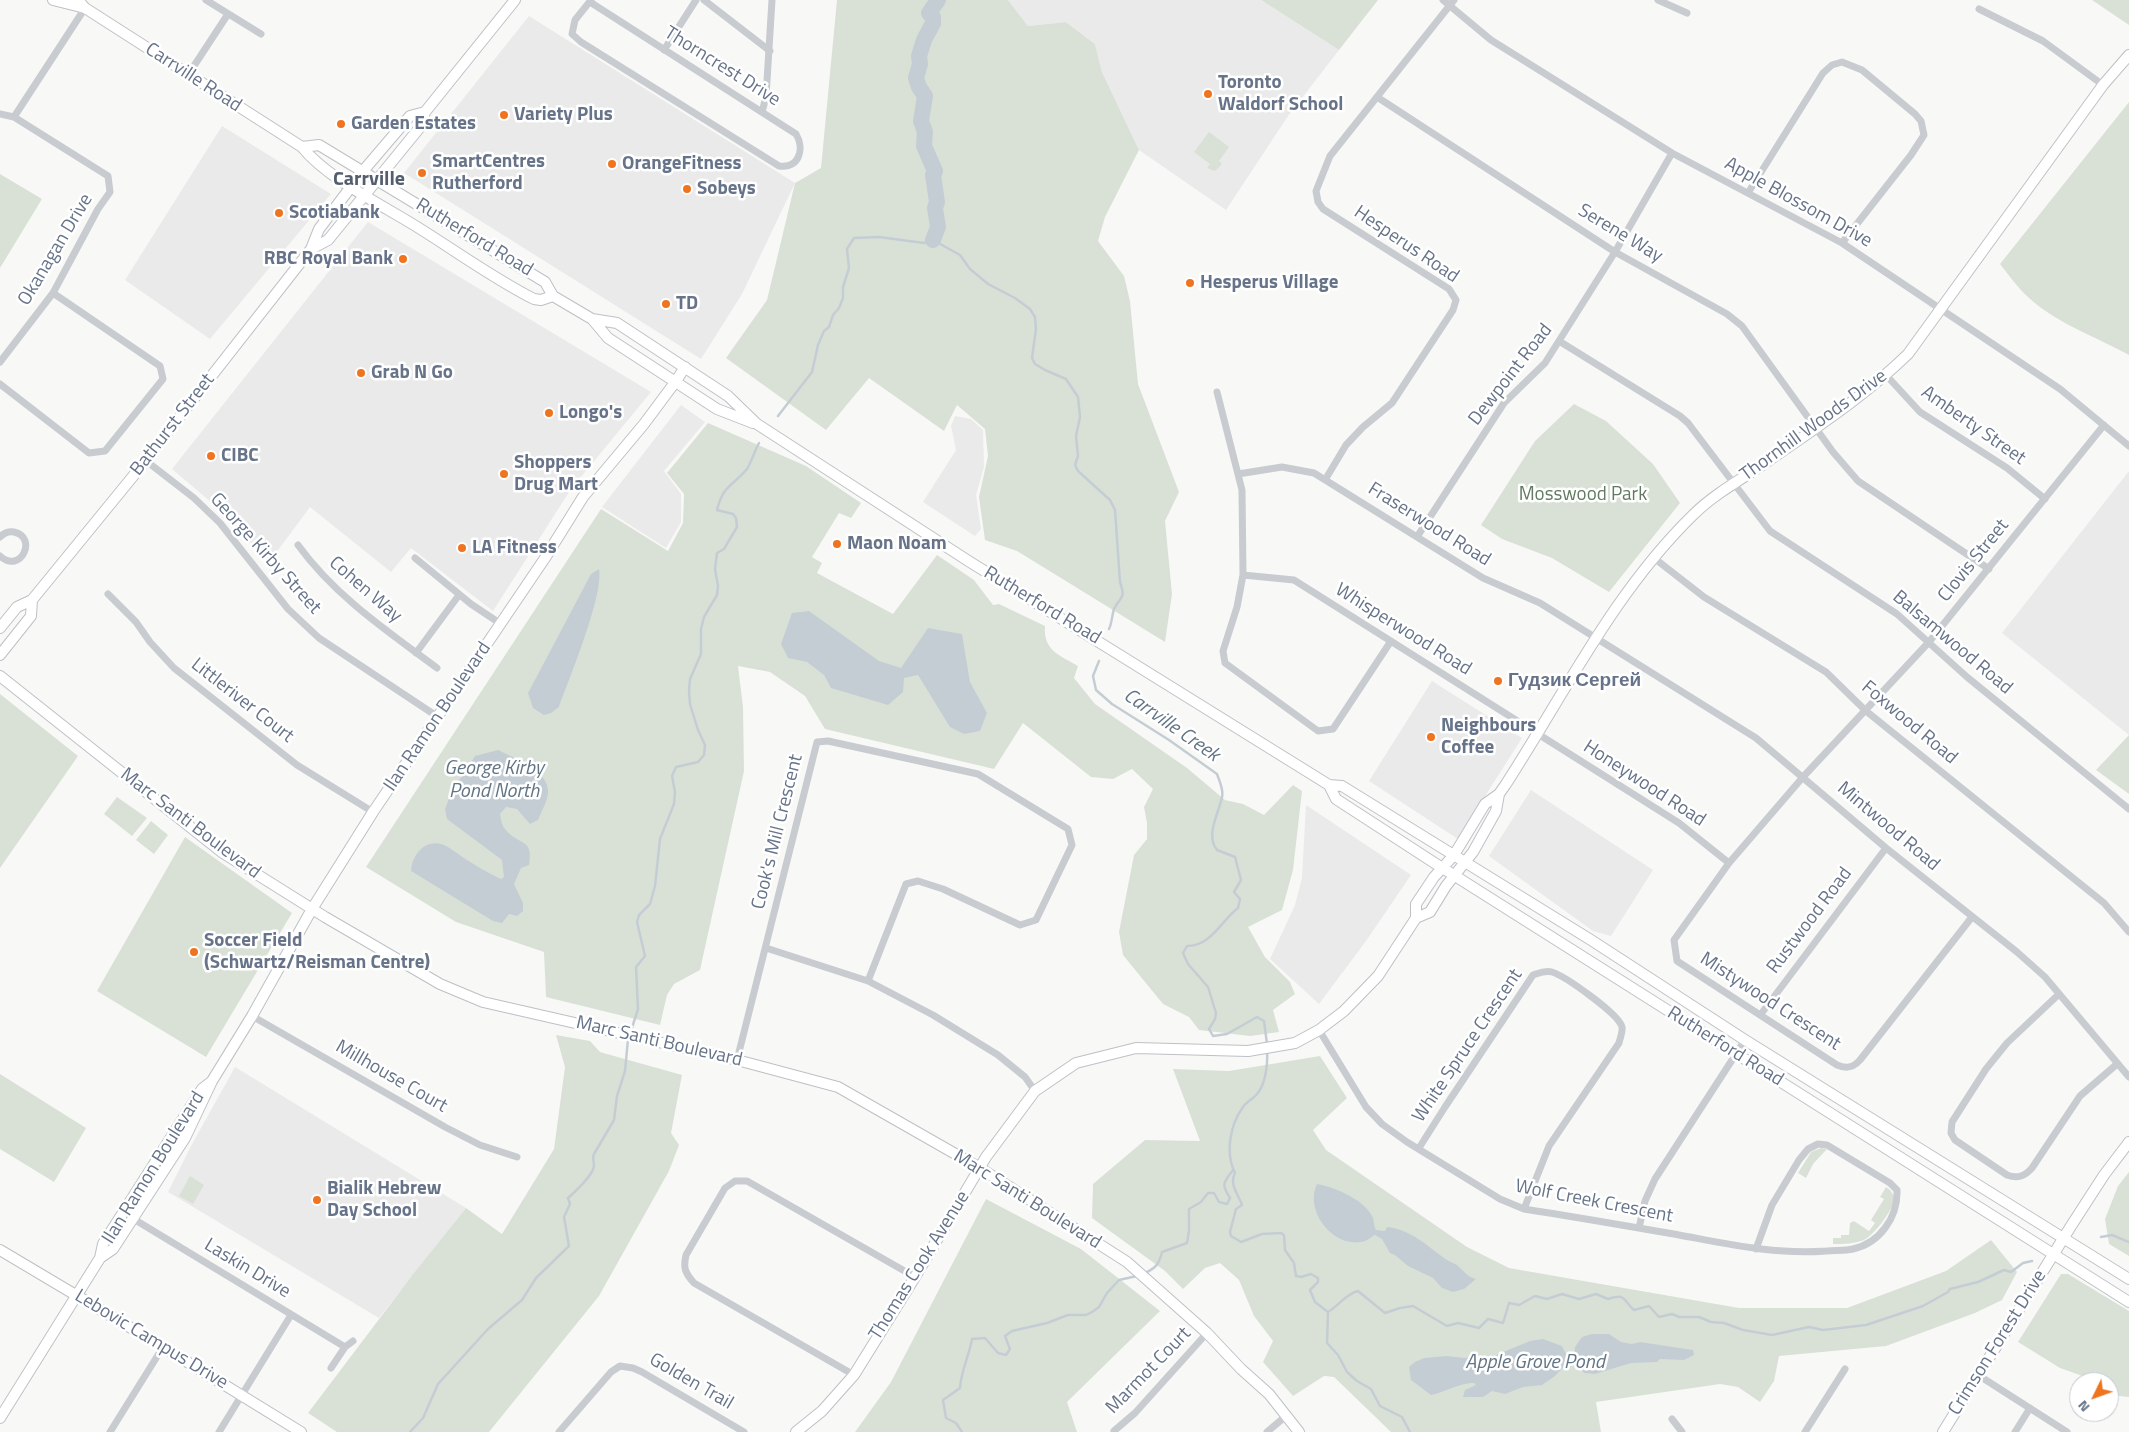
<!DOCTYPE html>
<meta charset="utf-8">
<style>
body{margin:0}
#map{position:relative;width:2129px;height:1432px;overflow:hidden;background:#f8f9f6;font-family:"Titillium Web",sans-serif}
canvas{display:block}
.north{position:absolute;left:2069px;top:1372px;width:50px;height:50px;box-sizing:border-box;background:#fff;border:1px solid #c2c7d0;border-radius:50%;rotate:228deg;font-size:14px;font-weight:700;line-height:20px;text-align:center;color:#667389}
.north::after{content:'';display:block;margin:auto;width:18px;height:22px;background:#ee7420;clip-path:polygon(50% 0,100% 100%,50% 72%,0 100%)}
</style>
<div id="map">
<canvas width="2129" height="1432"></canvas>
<div class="north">N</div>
</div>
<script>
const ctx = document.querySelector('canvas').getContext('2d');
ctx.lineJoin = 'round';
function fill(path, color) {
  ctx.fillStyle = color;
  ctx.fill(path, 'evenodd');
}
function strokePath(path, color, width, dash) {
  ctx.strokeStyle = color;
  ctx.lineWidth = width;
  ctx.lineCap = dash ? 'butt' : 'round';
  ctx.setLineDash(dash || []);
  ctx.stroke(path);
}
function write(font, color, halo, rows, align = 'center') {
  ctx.font = font + ' "Titillium Web",sans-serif';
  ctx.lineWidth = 5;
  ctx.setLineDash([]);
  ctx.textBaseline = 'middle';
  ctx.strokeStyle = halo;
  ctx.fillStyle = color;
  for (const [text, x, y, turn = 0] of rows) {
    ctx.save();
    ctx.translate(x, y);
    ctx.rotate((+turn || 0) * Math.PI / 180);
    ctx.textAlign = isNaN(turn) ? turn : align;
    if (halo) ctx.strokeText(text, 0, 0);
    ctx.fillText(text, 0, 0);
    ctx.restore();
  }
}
fill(new Path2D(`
 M1008 0H1261L1339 50 1288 116 1226 210 1139 150 1102 72 1095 44 1066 22 1028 26Z
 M529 16 795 183 742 294 701 359 404 173Z
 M222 126 331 194 210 339 125 280Z
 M368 222 651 392 571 489 493 611 411 548 391 572 310 507 267 565 237 524 172 469Z
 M681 405 705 422 664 471 681 494V522L666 548 602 507Z
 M955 416 971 419 983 430 984 467 976 495 981 529 975 536 923 502 956 450 951 426Z
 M2129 471V735L2002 633Z
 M1432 681 1522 738 1458 839 1369 781Z
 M1531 790 1653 870 1611 936 1593 931 1489 856Z
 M1306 805 1411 875 1366 941 1319 1004 1270 959 1295 905 1302 878Z
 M235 1067 466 1208 379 1318 168 1192 191 1146Z`), '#e9eae9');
fill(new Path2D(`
 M837 0H1008L1028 26 1066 22 1095 44 1102 72 1139 150 1105 217 1098 241 1124 276 1130 301 1138 384 1179 492 1165 521 1172 594 1165 642 1017 551 985 540 979 497 988 456 985 429 957 405 944 431 869 378 826 430 726 358 767 300 795 183 821 168Z
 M1261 0H1378L1339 50Z
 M2092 0H2129V25Z
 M2129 102V355C2095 336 2057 324 2028 297 2017 287 2009 275 2000 264Z
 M1209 132 1229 147 1219 161 1222 164 1215 171 1207 168 1210 164 1194 152Z
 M0 174 42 199 0 268Z
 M1574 404 1606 421 1653 464 1680 503 1609 592 1552 558 1502 539 1481 525 1535 441Z
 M708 423 806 466 861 503 851 518 839 513 812 557 822 563 817 573 893 614 937 555 974 580 993 605 999 604 1045 626C1043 650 1059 655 1078 666L1074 678 1095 704 1187 768 1225 800 1243 804 1264 815 1293 785 1302 791 1293 870 1282 910 1248 927 1265 957 1290 982 1295 994 1273 1010 1279 1032 1250 1036 1199 1030 1189 1017 1163 1004 1123 955 1119 932 1134 855 1147 839V823L1144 807 1153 789 1132 769 1113 779 1091 777 1023 723 994 769 825 729 805 696 770 672 738 666 743 707 744 771 700 970 674 984 667 995 660 1025 546 997 544 952 456 922 366 867 601 509 668 551 683 523 684 494 667 473Z
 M0 694 78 756 0 868Z
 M2129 735V794L2096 770Z
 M117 797 147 818 132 836 104 814Z
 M151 821 168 835 154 854 136 840Z
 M185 837 292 913 206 1057 97 991Z
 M556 1035 590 1041 600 1052 682 1075 671 1133 679 1145 669 1171 599 1296 489 1432H337L308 1413 414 1273 466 1208 502 1234 554 1149 565 1067Z
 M1320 1056 1347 1098 1313 1130 1326 1150 1467 1247 1509 1268 1739 1308H1847L1946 1271 1991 1240 2017 1272 2002 1300 1975 1313 1886 1346 1779 1356 1774 1381 1760 1402 1738 1387 1720 1384 1596 1402 1601 1432H1391L1334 1377 1324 1376 1293 1396 1263 1362 1273 1341 1254 1316 1239 1280 1220 1263 1205 1268 1183 1289 1165 1271 1092 1218 1093 1184 1145 1140 1200 1141 1173 1069 1229 1071Z
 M0 1074 86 1128 54 1182 0 1149Z
 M1821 1148 1827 1149 1813 1164 1806 1178 1798 1173 1811 1152Z
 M2129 1172V1256L2109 1244 2105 1219 2118 1186Z
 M190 1176 204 1185 193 1204 179 1196Z
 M1886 1187C1891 1190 1894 1194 1894 1200 1893 1210 1874 1235 1864 1240 1854 1244 1844 1244 1833 1244V1238H1841V1235H1849L1850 1223 1854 1221 1869 1231 1875 1223 1871 1220 1884 1199 1880 1197Z
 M986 1199 1081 1249 1160 1311 1067 1402 1077 1432H855L891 1382Z
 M2061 1274H2068L2129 1311V1397L2109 1395V1382H2093L2091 1379 2060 1368 2018 1342Z`), '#d9e1d7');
fill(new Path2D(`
 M599 569C604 595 569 679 559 707L551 713 544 715 533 708 528 693 591 574Z
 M809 611 879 661 901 668 928 628 962 634 970 682 987 713 980 731 964 734 950 727 918 675 904 678 903 692 888 705 831 688 824 675 807 662 788 658 781 644 792 613Z
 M498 750C514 758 547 770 548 790 549 799 541 812 538 820L530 824 517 809 506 807 500 814C501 819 502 826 505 829 518 846 534 837 529 865L521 868 514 884 523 903V911L517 916 509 914 502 923 493 921 411 871C412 854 426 838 444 845 451 848 458 854 464 858 476 866 488 873 501 879L504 877 502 860 447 819 445 809 452 791 475 756Z
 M1317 1184C1334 1187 1366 1200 1373 1218 1374 1223 1374 1226 1376 1230L1385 1231 1387 1227C1411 1229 1428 1247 1447 1260 1450 1262 1454 1263 1457 1265 1464 1271 1466 1276 1476 1279L1464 1289 1453 1292 1442 1288 1433 1278 1408 1266 1395 1255 1390 1253 1382 1239 1375 1235C1370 1238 1367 1241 1361 1242 1332 1247 1304 1210 1317 1184Z
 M1592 1334H1609L1621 1342 1632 1344 1640 1342 1693 1350 1694 1355 1684 1360 1660 1359 1657 1362 1631 1363 1595 1374 1584 1373 1576 1361 1570 1360 1555 1376 1542 1385 1523 1387 1505 1394 1492 1391 1483 1397H1463L1465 1390 1476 1385 1474 1383C1462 1382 1445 1392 1431 1395L1411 1380 1409 1367 1415 1362 1424 1358 1447 1356 1464 1358 1496 1355 1530 1341 1543 1339 1562 1346 1567 1356H1574L1575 1347 1582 1337Z`), '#c5cdd4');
strokePath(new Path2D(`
 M778 416 812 372 818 345 824 331 829 327 833 315 839 308 843 298V287L849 268 847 249 854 238 879 237 924 243 933 240 960 255 970 269 988 284 1015 298 1030 309 1035 317 1036 329 1032 358 1035 364 1045 370 1066 379 1078 397 1080 417 1076 436 1078 456 1075 465 1078 471 1110 500 1115 510 1120 582C1126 600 1121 595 1114 609 1112 615 1112 623 1109 629
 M1099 661 1093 676 1096 690 1112 704 1169 740 1217 774C1219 780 1224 790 1222 797 1219 813 1205 835 1217 850L1235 857 1241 880 1234 892 1240 899 1238 908C1221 921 1211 946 1187 946L1183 953 1188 964 1208 987 1216 1013 1215 1019 1209 1029 1213 1036 1227 1034 1257 1017 1264 1021 1267 1044
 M630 1034 638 1009 636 967 645 956 637 922 639 915 650 904 655 886 660 839 674 804 675 792 672 776 676 767 698 762 704 755 705 745 698 730 690 704 689 691 690 679 701 654V629L704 617 717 595 718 586 715 569 717 553 724 549 737 527 736 518 733 514 717 510C723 485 732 487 747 469 750 465 755 450 759 443
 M1267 1050C1268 1062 1266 1084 1257 1094 1253 1099 1246 1102 1243 1107 1230 1125 1225 1153 1235 1173 1229 1184 1238 1194 1242 1205L1236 1209 1230 1232 1231 1236 1241 1242 1262 1234 1281 1233 1284 1235 1285 1250 1294 1263 1296 1276 1301 1277 1311 1274 1318 1278V1282L1310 1290 1315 1302 1328 1312
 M2101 1237 2112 1235 2129 1242
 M1145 1273C1156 1268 1159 1264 1162 1252L1187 1243 1189 1231V1209L1201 1202 1208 1193H1214L1219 1202 1227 1204 1230 1198C1221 1184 1223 1183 1233 1170
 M1328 1312C1338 1306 1347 1293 1358 1291L1385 1313 1400 1308 1413 1306 1447 1326 1458 1323 1479 1328 1488 1319 1503 1323 1509 1303 1519 1305 1535 1296 1547 1299 1562 1294 1579 1299 1596 1294 1608 1299C1626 1293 1622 1299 1634 1310L1649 1306 1659 1317 1672 1314 1679 1317H1699L1711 1322 1724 1323 1743 1330 1772 1335 1809 1327 1823 1330 1866 1325 1923 1306 1948 1292 1950 1289 1978 1282 2004 1270 2011 1272 2023 1263 2032 1261
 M1328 1312 1327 1343 1338 1355 1347 1372 1357 1381 1371 1389 1380 1406 1402 1417 1410 1432
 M410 1432 423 1418 438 1384 488 1329 522 1300 536 1278 569 1246 564 1217 570 1204 568 1198C575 1192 593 1175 594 1166 594 1161 592 1159 594 1154L614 1120 617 1096 625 1071 628 1039
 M962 1432 956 1423 946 1418 943 1400 960 1388C961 1371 969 1356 972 1339L985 1338 998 1353 1006 1355 1010 1349 1005 1336 1012 1331 1047 1323 1068 1315H1086L1092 1312 1099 1307 1107 1293 1119 1280 1137 1276`), '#c5cdd4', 2.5);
strokePath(new Path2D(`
 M933 240 938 227 935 208 937 202 933 175 935 171 924 146 925 132 921 121 925 96 919 87 916 78 920 64 919 56 924 40 933 23V17L929 13 938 0`), '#c5cdd4', 16);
const secondary = new Path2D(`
 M53 0 85 8
 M78 0 85 8 302 147C327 178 380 204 414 225 453 249 494 279 534 299L541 300 553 296
 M302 147 319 145 545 282 553 296 592 319 608 338 717 409 753 423
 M311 249 328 240 421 126 425 112 515 0
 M592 319 617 323 728 396 757 424 970 562 1329 785 1342 786 1591 940 1745 1040 2129 1279
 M0 628 17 607 32 600 134 475 311 249 319 229 363 171 410 116 425 112
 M0 655 31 616 32 600
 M0 676 223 853 325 917 440 984 483 1002 737 1060 838 1087 980 1168 1127 1262 1207 1333 1241 1369 1269 1394 1299 1432
 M1329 785 1336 799 1433 862 2129 1302
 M1416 918V904L1434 877 1454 855 1485 804 1499 794 1506 784C1565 693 1614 592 1693 515 1712 496 1738 481 1761 466 1811 431 1864 397 1908 354L2103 85 2129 55
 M0 1250 163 1347 301 1432
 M100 1258 113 1249 185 1138 212 1081 252 1016 312 909 373 812 545 558 583 497 644 424 676 381 685 367
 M0 1418 100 1258 103 1244 202 1089 211 1082
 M796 1432 822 1411 854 1375 915 1277 986 1157 1035 1091 1076 1063 1136 1048 1248 1051 1295 1043 1319 1030 1344 1011 1378 976 1416 918 1430 912 1446 886 1473 852 1496 811 1499 794
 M1943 1432 2071 1226 2104 1175 2129 1142`);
strokePath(secondary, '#bdc0c6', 12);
strokePath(new Path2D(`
 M206 0 261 34
 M704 0 770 51
 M1443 0 1491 40 1672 153 1842 243 2060 389 2129 446
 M1658 0 1687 13
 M590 2 796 134C805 149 799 169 779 166L581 42 572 34 575 20 591 0
 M1979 9 2043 41 2103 85
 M664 50 696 0
 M188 75 228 14
 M1377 97 1615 252 1727 314 1742 326 1833 452 1858 481 1989 569
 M762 112 766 97 772 0
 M0 114 14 117 108 176 110 192 98 209 53 293 0 362
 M14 117 85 8
 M1748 193 1823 73 1832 65 1842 62 1862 70 1915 114 1921 121 1924 135 1911 155 1842 243
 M1559 341 1680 416 1688 423 1770 531 1897 614 1967 677 2129 809
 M1886 375 1920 412 2007 468 2045 499
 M0 384 89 453 105 451 163 379 160 366 53 293
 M1217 392 1242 490 1243 575 1237 607 1223 651 1225 663 1318 731 1333 729 1391 641
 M145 460 194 498 220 523 288 609 319 638 438 717
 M1238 474 1282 467 1314 473 1483 578 1540 603 1756 738 1886 848 2017 952 2045 977 2129 1077
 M1325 480 1346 445 1363 427 1392 403 1453 310 1456 300 1449 289 1323 209 1318 202 1316 191 1330 156 1454 0
 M0 537C4 533 9 531 14 532 38 537 21 575 0 556
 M1417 537 1504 403 1545 363 1615 252 1672 153
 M298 545C335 596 387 631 437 668
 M415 558 471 604 501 624
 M1654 558 1704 597 1826 672 1866 711 2104 903 2129 932
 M1243 575 1294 580 1679 823 1729 863
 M108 594 136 622 150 642 174 668 297 765 373 812
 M416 653 459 595
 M1972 917 1860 1060C1853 1068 1846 1069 1837 1065L1677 961 1674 940 1729 863 1803 777 1929 642 2104 425
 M766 948 868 981 933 1015 998 1055 1025 1077 1035 1091
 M2058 995 2007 1043 1986 1069 1952 1122 1951 1133 1955 1140 2007 1175C2018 1179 2025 1176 2032 1168L2080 1096 2117 1064
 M1761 1014 1886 848
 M252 1016 445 1127 480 1145 517 1157
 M1319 1030 1366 1107 1382 1124 1407 1142 1500 1199 1524 1209C1576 1217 1627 1226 1679 1235 1728 1244 1776 1255 1826 1251 1835 1250 1845 1251 1853 1249 1880 1243 1898 1217 1897 1190L1890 1183 1827 1145 1818 1144 1808 1149 1799 1160 1772 1205 1756 1249
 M737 1060 817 742 828 741 978 774 1068 829 1072 845 1036 920 1020 925 943 889 918 881 906 884 868 981
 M1419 1148 1445 1107 1533 975C1539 973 1545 970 1552 972 1565 976 1619 1014 1622 1027 1623 1032 1620 1038 1619 1043L1549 1146 1524 1209
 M132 1218 345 1347
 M1639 1228 1645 1201 1655 1179 1745 1040
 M331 1368 345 1347 353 1341
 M854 1375 694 1283C685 1273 683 1268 686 1255L725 1188 735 1181H747L915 1277
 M1978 1375 2067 1432
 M1672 1419 1682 1432
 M1114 1431 1135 1413 1207 1333
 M110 1432 163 1347
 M219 1432 291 1315
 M559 1432 611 1372 620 1366 633 1368 642 1372 744 1432
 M1267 1432 1286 1416
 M1805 1432 1845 1369
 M2015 1432 2030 1408`), '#c8cbcf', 7);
strokePath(secondary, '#fff', 10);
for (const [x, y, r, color] of [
 [1208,94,5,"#ee7420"],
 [504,115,5,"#ee7420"],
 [341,124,5,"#ee7420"],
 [612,164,5,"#ee7420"],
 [422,173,5,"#ee7420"],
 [687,189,5,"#ee7420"],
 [279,213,5,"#ee7420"],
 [403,259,5,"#ee7420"],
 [1190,283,5,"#ee7420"],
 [666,304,5,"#ee7420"],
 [361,373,5,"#ee7420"],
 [549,413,5,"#ee7420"],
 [211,456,5,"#ee7420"],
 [504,474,5,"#ee7420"],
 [837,544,5,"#ee7420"],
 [462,548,5,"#ee7420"],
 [1498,681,5,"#ee7420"],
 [1431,737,5,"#ee7420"],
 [194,952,5,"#ee7420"],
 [317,1200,5,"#ee7420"]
]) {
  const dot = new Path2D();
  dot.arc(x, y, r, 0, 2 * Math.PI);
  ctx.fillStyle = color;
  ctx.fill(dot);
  strokePath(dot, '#fff', 2);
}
write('19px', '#667389', '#fff', [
 ["Thorncrest Drive",722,67,32],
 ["Carrville Road",193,78,33],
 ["Apple Blossom Drive",1798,203,29],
 ["Serene Way",1620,234,31],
 ["Rutherford Road",474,238,31],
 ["Hesperus Road",1406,245,34],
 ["Okanagan Drive",56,250,-59],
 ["Dewpoint Road",1511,375,-52],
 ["Bathurst Street",173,425,-52],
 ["Thornhill Woods Drive",1814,426,-36],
 ["Amberty Street",1973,426,35],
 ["Fraserwood Road",1429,525,32],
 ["George Kirby Street",265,554,48],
 ["Clovis Street",1974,561,-51],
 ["Cohen Way",365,590,41],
 ["Rutherford Road",1042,606,31],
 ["Whisperwood Road",1403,630,32],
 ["Balsamwood Road",1952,643,40],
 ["Littleriver Court",242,701,38],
 ["Ilan Ramon Boulevard",438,717,-56],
 ["Foxwood Road",1909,723,40],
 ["Honeywood Road",1644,784,33],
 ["Marc Santi Boulevard",190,824,37],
 ["Mintwood Road",1888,827,40],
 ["Cook's Mill Crescent",778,832,-76],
 ["Rustwood Road",1810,921,-53],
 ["Mistywood Crescent",1770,1002,33],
 ["Marc Santi Boulevard",659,1042,13],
 ["White Spruce Crescent",1468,1046,-56],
 ["Rutherford Road",1725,1047,32],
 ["Millhouse Court",391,1077,30],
 ["Ilan Ramon Boulevard",154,1168,-58],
 ["Marc Santi Boulevard",1027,1200,32],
 ["Wolf Creek Crescent",1594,1202,11],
 ["Thomas Cook Avenue",920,1266,-58],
 ["Laskin Drive",247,1269,31],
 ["Lebovic Campus Drive",151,1340,31],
 ["Crimson Forest Drive",1998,1343,-58],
 ["Marmot Court",1149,1371,-46],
 ["Golden Trail",691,1382,30]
]);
write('bold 19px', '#667389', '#fff', [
 ["Toronto",1218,83],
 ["Waldorf School",1218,105],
 ["Variety Plus",514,115],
 ["Garden Estates",351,124],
 ["SmartCentres",432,162],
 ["Rutherford",432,184],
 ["OrangeFitness",622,164],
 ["Sobeys",697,189],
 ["Scotiabank",289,213],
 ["RBC Royal Bank",393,259,"right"],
 ["Hesperus Village",1200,283],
 ["TD",676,304],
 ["Grab N Go",371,373],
 ["Longo's",559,413],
 ["CIBC",221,456],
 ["Shoppers",514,463],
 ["Drug Mart",514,485],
 ["Maon Noam",847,544],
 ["LA Fitness",472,548],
 ["Гудзик Сергей",1508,681],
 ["Neighbours",1441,726],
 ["Coffee",1441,748],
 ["Soccer Field",204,941],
 ["(Schwartz/Reisman Centre)",204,963],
 ["Bialik Hebrew",327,1189],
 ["Day School",327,1211]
], 'left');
write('19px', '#627a61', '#fff', [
 ["Mosswood Park",1583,495]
]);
write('bold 20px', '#545e6d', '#fff', [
 ["Carrville",369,180]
]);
write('italic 20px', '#627584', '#fff', [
 ["Carrville Creek",1171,726,35],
 ["George Kirby",494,769],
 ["Pond North",494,792],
 ["Apple Grove Pond",1535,1363]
]);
</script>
